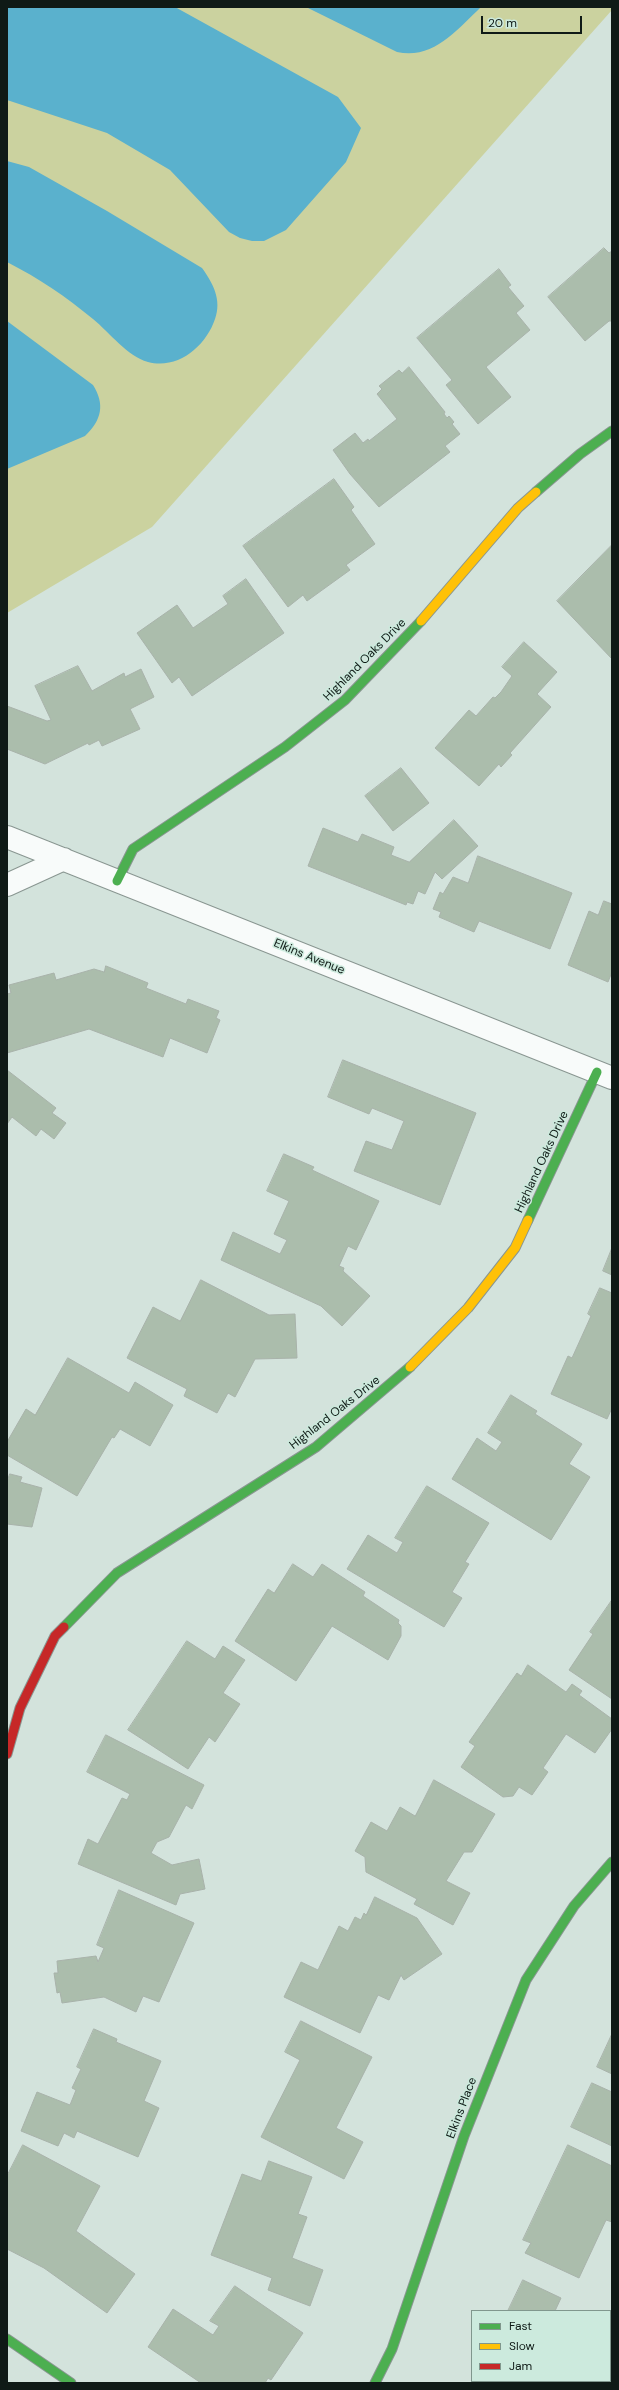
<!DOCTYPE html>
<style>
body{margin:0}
#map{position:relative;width:619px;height:2390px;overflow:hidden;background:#d3e3dc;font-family:"DM Sans",sans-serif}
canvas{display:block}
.frame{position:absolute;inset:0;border:8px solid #0f1a16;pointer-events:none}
.legend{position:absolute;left:471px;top:2310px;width:140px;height:72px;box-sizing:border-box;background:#cceadd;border:1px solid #80978d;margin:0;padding:5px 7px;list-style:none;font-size:12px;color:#0f1a16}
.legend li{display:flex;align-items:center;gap:8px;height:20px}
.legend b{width:20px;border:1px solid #80978d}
.scale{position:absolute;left:481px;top:16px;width:101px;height:18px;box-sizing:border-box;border:2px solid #0f1a16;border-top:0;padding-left:5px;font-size:12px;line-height:14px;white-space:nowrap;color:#0f1a16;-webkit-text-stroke:3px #cceadd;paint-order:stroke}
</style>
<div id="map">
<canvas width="619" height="2390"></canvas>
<div class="frame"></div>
<ul class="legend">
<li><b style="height:5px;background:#4caf50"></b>Fast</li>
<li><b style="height:5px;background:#ffc107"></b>Slow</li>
<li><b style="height:5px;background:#c62828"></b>Jam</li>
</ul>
<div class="scale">20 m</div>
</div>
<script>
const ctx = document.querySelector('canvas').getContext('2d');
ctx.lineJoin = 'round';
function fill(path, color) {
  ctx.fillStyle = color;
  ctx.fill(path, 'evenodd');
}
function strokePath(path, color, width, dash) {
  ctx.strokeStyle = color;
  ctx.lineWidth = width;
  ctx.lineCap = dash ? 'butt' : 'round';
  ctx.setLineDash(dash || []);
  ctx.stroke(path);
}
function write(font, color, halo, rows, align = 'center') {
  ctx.font = font + ' "DM Sans",sans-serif';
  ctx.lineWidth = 3;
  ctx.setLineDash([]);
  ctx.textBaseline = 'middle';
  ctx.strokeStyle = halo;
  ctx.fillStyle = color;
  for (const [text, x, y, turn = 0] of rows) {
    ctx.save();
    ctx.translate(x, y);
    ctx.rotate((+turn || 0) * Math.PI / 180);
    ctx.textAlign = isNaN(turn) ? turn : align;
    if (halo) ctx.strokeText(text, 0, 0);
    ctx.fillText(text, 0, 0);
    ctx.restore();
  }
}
fill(new Path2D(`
 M7 7H612V10L152 527 7 613Z`), '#cbd29f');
fill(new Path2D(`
 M7 7H175L338 97 361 128 346 162 286 230 264 241H252L240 238 229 232 170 170 107 133 7 100Z
 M306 7H481C457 30 433 60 397 52Z
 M7 161 29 167 107 211 202 268C213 283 222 300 215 319 206 346 178 370 148 362 127 356 110 333 93 319 65 296 40 279 7 262Z
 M7 321 93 385C105 404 102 420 85 436L7 469Z`), '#5ab1cd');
const building = new Path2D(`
 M604 248 609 253 612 251V321H609L585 341 548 297Z
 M499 269 511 285 508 287 524 306 516 313 530 330 486 367 511 397 478 424 446 385 452 380 417 338Z
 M409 367 445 412 444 414 447 418 449 416 454 422 452 424 460 434 445 446 450 452 379 507 350 474 333 450 355 433 363 443 368 439 369 441 397 419 377 394 382 389 379 386 399 370 402 373Z
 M334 479 354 507 351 510 375 544 346 565 350 570 307 601 303 595 288 607 243 546Z
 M612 545V659L557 601Z
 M246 579 284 633 192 696 179 677 172 683 137 633 177 605 193 628 228 604 223 596Z
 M524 642 557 672 537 694 551 707 510 753 512 755 501 767 499 764 479 786 435 748 469 710 476 716 493 697 495 698 501 692 512 676 502 667Z
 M78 666 92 691 124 673 125 677 141 669 154 697 130 709 140 729 102 746 99 740 89 745 88 743 45 764 7 749V706L47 721 51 720 35 686Z
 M401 768 429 803 393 831 365 796Z
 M454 820 478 846 442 879 435 872 425 894 418 891 413 904 407 902 406 905 308 866 323 828 358 842 362 834 394 847 391 855 409 862Z
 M478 856 572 893 550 949 479 921 474 932 439 917 441 912 433 909 440 892 443 894 453 877 468 883Z
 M604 901 612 904V972L608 982 568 965 589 911 598 915Z
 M106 966 148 983 146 988 186 1004 188 999 219 1011 216 1018 220 1020 207 1053 170 1038 163 1057 89 1029 7 1053V994L11 993 9 985 54 973 56 980 94 969 104 972Z
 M343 1060 476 1113 440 1205 354 1171 366 1141 392 1150 404 1121 372 1108 369 1114 328 1097Z
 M7 1070 56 1108 52 1113 66 1123 54 1139 41 1129 36 1136 12 1117 7 1124Z
 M284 1154 314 1167 312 1170 379 1201 356 1250 348 1246 339 1266 344 1268 343 1271 370 1296 342 1326 321 1306 221 1260 233 1232 280 1254 287 1240 274 1234 289 1201 267 1191Z
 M612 1248V1275L603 1271Z
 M201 1280 269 1315 295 1314 297 1358 255 1359 235 1397 228 1393 217 1413 184 1396 187 1389 127 1358 153 1307 180 1321Z
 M600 1288 612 1293V1408L607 1419 551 1394 568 1356 572 1358 591 1316 588 1314Z
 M68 1358 129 1393 135 1382 173 1405 150 1446 120 1429 114 1438 112 1437 77 1496 7 1455V1442L26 1409 35 1415Z
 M511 1395 537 1411 535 1414 582 1444 569 1464 590 1477 551 1540 452 1479 477 1438 496 1451 502 1442 488 1433Z
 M10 1474 22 1477 20 1482 42 1488 32 1527 7 1524V1482Z
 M427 1486 489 1523 465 1562 469 1564 452 1592 462 1598 444 1627 347 1569 368 1535 397 1553 403 1542 395 1538Z
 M293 1564 313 1577 322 1564 365 1592 363 1596 399 1620 398 1623 401 1626V1636L388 1660 332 1626 296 1681 235 1641 268 1589 274 1593Z
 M612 1600V1699L569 1670 593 1634 590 1632Z
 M187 1641 215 1659 223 1646 245 1660 223 1693 240 1704 215 1742 209 1737 188 1769 128 1730Z
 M528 1665 566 1692 572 1684 582 1691 579 1695 612 1719V1729L595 1753 566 1734 543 1768 548 1772 532 1795 519 1787 513 1796 503 1797 461 1767 475 1746 469 1742 517 1673 521 1676Z
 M106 1735 204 1785 192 1809 186 1805 169 1837 157 1842 151 1853 172 1865 199 1859 205 1889 180 1894 176 1905 78 1864 88 1839 98 1844 122 1798 127 1800 130 1794 87 1772Z
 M434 1780 495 1814 472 1852H464L446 1881 470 1893 453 1925 414 1904 417 1899 366 1872 365 1857 355 1851 371 1822 387 1831 400 1807 415 1816Z
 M119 1890 194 1923 159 2002 143 1996 136 2012 104 1997 62 2003 60 1992 57 1993 54 1973H58L57 1961 96 1956 98 1962 104 1948 97 1945Z
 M375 1897 417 1918 442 1954 404 1980 401 1975 389 2000 378 1995 360 2033 284 1997 301 1962 318 1970 339 1926 348 1931 355 1917 361 1920 364 1913 366 1915Z
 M301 2021 372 2057 336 2128 363 2142 344 2179 261 2137 300 2060 285 2052Z
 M94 2029 117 2039 116 2042 161 2061 144 2101 159 2108 138 2157 77 2131 74 2138 64 2133 58 2146 21 2131 37 2092 70 2105 76 2090 72 2088 81 2069 77 2067Z
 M612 2034V2074L597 2067Z
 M592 2083 612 2092V2146L571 2127Z
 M23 2145 100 2186 76 2231 135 2274 107 2313 44 2268 7 2249V2176Z
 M568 2145 612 2166V2222L606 2220 579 2278 525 2253 531 2243 523 2240Z
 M269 2161 312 2177 298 2214 307 2217 292 2258 323 2270 310 2306 268 2290 272 2278 211 2255 242 2174 261 2181Z
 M523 2280 561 2298 555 2311H508Z
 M235 2286 303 2333 271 2380 268 2378 265 2383H201L148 2347 173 2309 213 2335 219 2326 210 2321Z
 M585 2381 590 2383 479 2382 480 2381Z`);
fill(building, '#abbdac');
strokePath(building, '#a8b2aa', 1);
const street = new Path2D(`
 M7 837 612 1078
 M7 885 64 859`);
const fast = new Path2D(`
 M536 492 580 454 612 431
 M117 881 133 849 285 747 345 700 421 621
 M528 1220 597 1072
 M64 1627 117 1573 316 1447 410 1367
 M7 2339 71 2383
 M375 2383 392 2349 464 2136 526 1980 574 1906 612 1862`);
const slow = new Path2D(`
 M421 621 518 508 536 492
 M410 1367 468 1308 515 1248 528 1220`);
const jam = new Path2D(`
 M7 1754 20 1708 55 1636 64 1627`);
strokePath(street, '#899691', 24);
strokePath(fast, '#899691', 11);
strokePath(slow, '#899691', 11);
strokePath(jam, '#899691', 11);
strokePath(street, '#f8fbfa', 22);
strokePath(fast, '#4caf50', 9);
strokePath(slow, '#ffc107', 9);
strokePath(jam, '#c62828', 9);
write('12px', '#0f1a16', '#cceadd', [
 ["Highland Oaks Drive",365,660,-45],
 ["Elkins Avenue",309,957,22],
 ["Highland Oaks Drive",542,1162,-65],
 ["Highland Oaks Drive",335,1413,-38],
 ["Elkins Place",462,2108,-69]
]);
</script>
